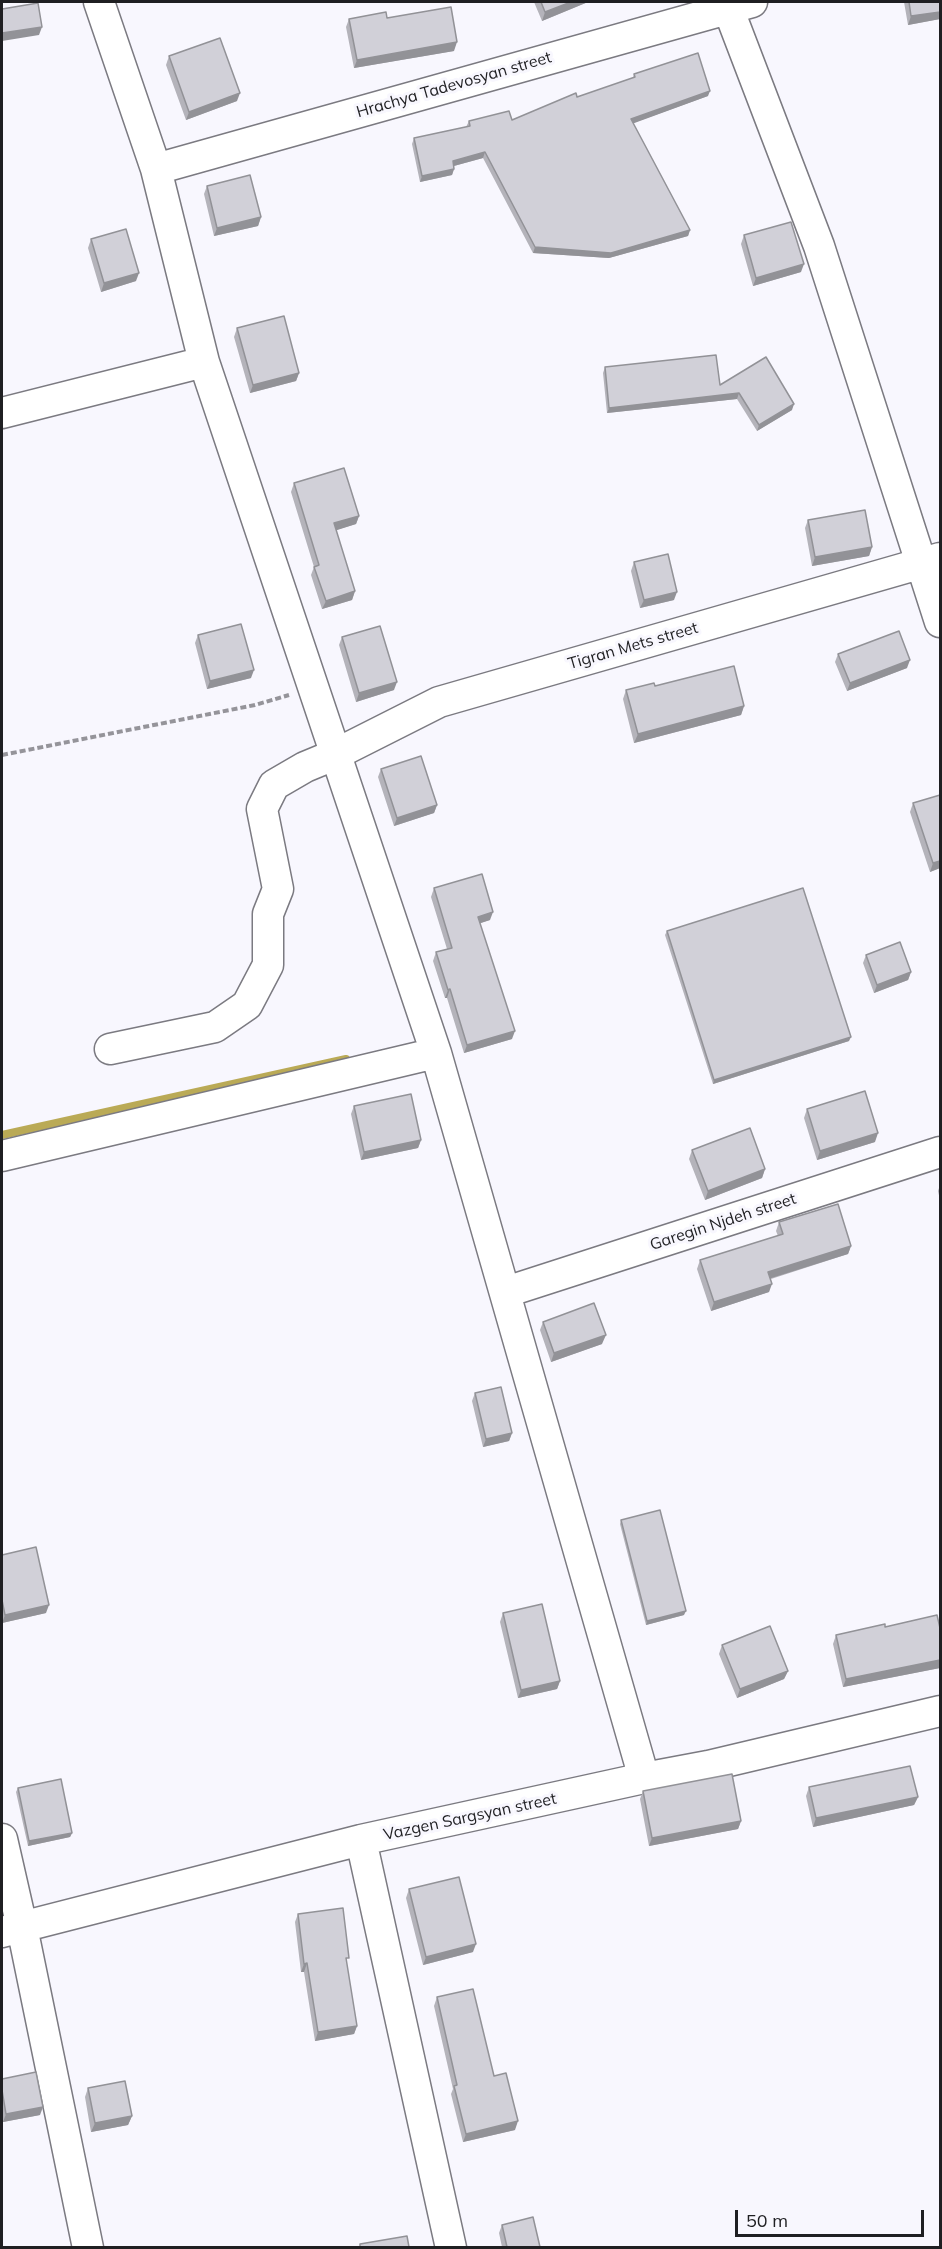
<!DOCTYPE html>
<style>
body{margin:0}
#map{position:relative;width:942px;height:2249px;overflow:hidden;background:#f8f7fe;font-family:Mulish,sans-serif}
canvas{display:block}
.frame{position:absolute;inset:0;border:3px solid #1f1f22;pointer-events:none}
.scale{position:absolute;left:735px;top:2210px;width:189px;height:27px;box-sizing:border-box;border:3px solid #1f1f22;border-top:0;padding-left:8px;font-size:18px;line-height:21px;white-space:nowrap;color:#1f1f22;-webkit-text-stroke:4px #f8f7fe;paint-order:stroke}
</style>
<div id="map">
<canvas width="942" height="2249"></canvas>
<div class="frame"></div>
<div class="scale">50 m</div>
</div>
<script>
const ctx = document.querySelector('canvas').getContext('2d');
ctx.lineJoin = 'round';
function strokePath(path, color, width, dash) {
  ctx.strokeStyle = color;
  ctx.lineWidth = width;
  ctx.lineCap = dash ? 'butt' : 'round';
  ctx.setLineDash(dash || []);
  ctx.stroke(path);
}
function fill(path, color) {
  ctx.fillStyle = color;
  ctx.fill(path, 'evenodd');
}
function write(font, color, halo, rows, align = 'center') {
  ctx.font = font + ' Mulish,sans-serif';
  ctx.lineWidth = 6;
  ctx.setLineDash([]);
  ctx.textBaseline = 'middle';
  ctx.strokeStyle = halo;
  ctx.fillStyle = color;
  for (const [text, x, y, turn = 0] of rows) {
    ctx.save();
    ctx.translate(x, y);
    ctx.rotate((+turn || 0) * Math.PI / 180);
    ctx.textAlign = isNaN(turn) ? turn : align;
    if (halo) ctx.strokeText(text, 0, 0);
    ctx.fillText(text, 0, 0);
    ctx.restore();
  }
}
strokePath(new Path2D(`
 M2 1135 346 1059`), '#baaa56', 8);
const minor = new Path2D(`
 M99 2 156 169 204 362 436 1053 644 1778
 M728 8 819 246 940 622
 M156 169 752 2
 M2 413 204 362
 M110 1049 215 1027 247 1005 268 965V914L278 889 262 809 274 785 305 767 334 755 439 702 940 558
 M2 1156 436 1053
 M506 1292 940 1152
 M2 1839 22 1927 88 2248
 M361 1840 451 2248
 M2 1932 361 1840 644 1778 708 1766 940 1711`);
strokePath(minor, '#7b7a81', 33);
strokePath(new Path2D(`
 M2 755 255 705 289 695`), '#95949a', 4, [6, 3]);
strokePath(minor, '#fff', 30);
fill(new Path2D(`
 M534 2H588L542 21Z
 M904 2H940V19L908 25Z
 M387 18 454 51 354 68 346 27 349 19Z
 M169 56 237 101 186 120 166 65Z
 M634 74 708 96 633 123 690 230 688 236 609 258 533 253 483 158 454 166V169L452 175 420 182 412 144 414 138 466 127 469 121 512 120 633 78Z
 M207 186 261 217 258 226 214 236 204 194Z
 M744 235 801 272 753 286 741 244Z
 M91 239 136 281 101 292 88 248Z
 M237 328 299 373 296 381 250 393 234 337Z
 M605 367 720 385 792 410 757 431 737 399 607 413 603 373Z
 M294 483 359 516 356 524 336 530 355 591 352 600 322 609 311 575 314 567 291 492Z
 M808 520 872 547 869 556 812 566 805 528Z
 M634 562 674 600 640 608 631 571Z
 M198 635 251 678 207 689 195 643Z
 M342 637 394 690 356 702 339 645Z
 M838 654 907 668 847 691 835 662Z
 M655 686 744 706 741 715 634 743 623 699 626 690Z
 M381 769 437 805 434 813 394 826 378 777Z
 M940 795V868L930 872 910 812 913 803Z
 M434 888 490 920 480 923 512 1039 464 1053 447 998H445L433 961 436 952 447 949 431 897Z
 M667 931 849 1041 713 1084 665 935Z
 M866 955 911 972 908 980 874 993 863 963Z
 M354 1106 421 1140 418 1148 361 1160 351 1114Z
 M807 1109 875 1142 817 1160 804 1118Z
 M692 1150 765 1169 762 1178 705 1200 689 1159Z
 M940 1185V1200L938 1191Z
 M779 1222 851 1246 848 1254 771 1279 769 1292 711 1311 697 1269 700 1260 778 1236 776 1231Z
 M543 1322 602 1344 551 1362 540 1330Z
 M475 1393 512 1433 509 1441 483 1447 472 1401Z
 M621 1520 684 1615 646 1625 620 1524Z
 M2 1555 46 1613 2 1623Z
 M503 1613 560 1681 557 1689 518 1698 500 1622Z
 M885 1627 940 1628V1668L843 1687 833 1644 836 1635Z
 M722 1645 788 1671 784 1679 737 1698 719 1654Z
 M809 1787 918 1797 914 1805 813 1827 806 1796Z
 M18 1788 72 1833 70 1837 28 1846 16 1792Z
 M643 1791 741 1821 738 1829 649 1846 640 1799Z
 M409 1889 473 1952 423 1965 406 1898Z
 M298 1914 357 2026 354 2034 315 2041 304 1972H301L295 1922Z
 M437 1997 494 2076 515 2130 463 2142 451 2094 453 2089 434 2006Z
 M2 2079 40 2115 3 2122 2 2115Z
 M88 2088 132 2116 128 2125 91 2132 85 2097Z
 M502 2225 540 2247H502L499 2233Z`), '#b4b3ba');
fill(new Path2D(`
 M571 2H588L542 21 545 12Z
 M940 12V19L908 25 911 16Z
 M42 27 39 35 2 41V33Z
 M457 42 454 51 354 68 357 60Z
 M710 91 708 96 629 125 631 119Z
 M240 93 237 101 186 120 189 112Z
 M485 152 483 158 450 167 453 161Z
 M454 169 452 175 420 182 422 176Z
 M261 217 258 226 214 236 217 228Z
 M690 230 688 236 609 258 533 253 535 247Z
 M804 264 801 272 753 286 756 278Z
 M139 273 136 281 101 292 104 283Z
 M299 373 296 381 250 393 253 385Z
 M739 393 737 399 607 413 609 408Z
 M794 404 792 410 757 431 759 425Z
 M359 516 356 524 331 532 334 523Z
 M872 547 869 556 812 566 815 557Z
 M355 591 352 600 322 609 326 601Z
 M677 592 674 600 640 608 644 600Z
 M910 660 907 668 847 691 850 683Z
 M254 670 251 678 207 689 210 681Z
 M397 682 394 690 356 702 359 693Z
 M744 706 741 715 634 743 638 734Z
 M437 805 434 813 394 826 397 818Z
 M940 861V868L930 872 933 863Z
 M493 912 490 920 475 925 478 917Z
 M911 972 908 980 874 993 877 985Z
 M450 989 447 998H445L448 990Z
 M515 1031 512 1039 464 1053 467 1045Z
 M851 1037 849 1041 713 1084 714 1080Z
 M878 1133 875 1142 817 1160 820 1151Z
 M421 1140 418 1148 361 1160 364 1152Z
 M765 1169 762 1178 705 1200 708 1191Z
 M851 1246 848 1254 765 1280 768 1272Z
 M772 1284 769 1292 711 1311 714 1302Z
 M606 1335 602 1344 551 1362 554 1353Z
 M512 1433 509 1441 483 1447 486 1439Z
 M49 1605 46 1613 2 1623 5 1615Z
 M686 1611 684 1615 646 1625 647 1621Z
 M940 1660V1668L843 1687 846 1679Z
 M788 1671 784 1679 737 1698 740 1689Z
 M560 1681 557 1689 518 1698 521 1690Z
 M918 1797 914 1805 813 1827 816 1818Z
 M741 1821 738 1829 649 1846 652 1838Z
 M72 1833 70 1837 28 1846 29 1841Z
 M476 1944 473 1952 423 1965 426 1957Z
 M307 1963 304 1972H301L304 1964Z
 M357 2026 354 2034 315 2041 318 2032Z
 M43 2107 40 2115 3 2122 6 2114Z
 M132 2116 128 2125 91 2132 95 2123Z
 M518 2121 515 2130 463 2142 466 2134Z`), '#929297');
const building = new Path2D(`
 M541 2H571L545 12Z
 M909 2H940V12L911 16Z
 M38 3 42 27 2 33V9Z
 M451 7 457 42 357 60 349 19 386 12 387 18Z
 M220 38 240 93 189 112 169 56Z
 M698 53 710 91 631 119 690 230 611 253 535 247 485 152 453 161 454 169 422 176 414 138 470 126 469 121 509 111 512 120 576 93 577 97 635 77 634 74Z
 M250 175 261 217 217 228 207 186Z
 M791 222 804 264 756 278 744 235Z
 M126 229 139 273 104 283 91 239Z
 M284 316 299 373 253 385 237 328Z
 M716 355 720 385 766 357 794 404 759 425 739 393 609 408 605 367Z
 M344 468 359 516 334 523 355 591 326 601 314 567 319 565 294 483Z
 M865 510 872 547 815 557 808 520Z
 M668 554 677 592 644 600 634 562Z
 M241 624 254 670 210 681 198 635Z
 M380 626 397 682 359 693 342 637Z
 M899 631 910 660 850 683 838 654Z
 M734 666 744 706 638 734 626 690 654 683 655 686Z
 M421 756 437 805 397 818 381 769Z
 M940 795V861L933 863 913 803Z
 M482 874 493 912 478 917 515 1031 467 1045 450 989 448 990 436 952 452 948 434 888Z
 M803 888 851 1037 714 1080 667 931Z
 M900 942 911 972 877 985 866 955Z
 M865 1091 878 1133 820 1151 807 1109Z
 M411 1094 421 1140 364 1152 354 1106Z
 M750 1128 765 1169 708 1191 692 1150Z
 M838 1204 851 1246 768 1272 772 1284 714 1302 700 1260 783 1234 779 1222Z
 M594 1303 606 1335 554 1353 543 1322Z
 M501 1387 512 1433 486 1439 475 1393Z
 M660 1510 686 1611 647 1621 621 1520Z
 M36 1547 49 1605 5 1615 2 1600V1555Z
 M542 1604 560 1681 521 1690 503 1613Z
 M937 1615 940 1628V1660L846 1679 836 1635 885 1624V1627Z
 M770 1626 788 1671 740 1689 722 1645Z
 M910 1766 918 1797 816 1818 809 1787Z
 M732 1774 741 1821 652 1838 643 1791Z
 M61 1779 72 1833 29 1841 18 1788Z
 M459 1877 476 1944 426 1957 409 1889Z
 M343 1908 349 1958H346L357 2026 318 2032 307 1963 304 1964 298 1914Z
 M473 1989 494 2076 506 2073 518 2121 466 2134 454 2086 457 2085 437 1997Z
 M36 2072 43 2107 6 2114 2 2090V2079Z
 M125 2081 132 2116 95 2123 88 2088Z
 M533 2217 540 2247H507L502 2225Z
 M407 2236 409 2247H360V2244Z`);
fill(building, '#d1d0d8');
strokePath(building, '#929297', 1.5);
write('16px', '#1f1f22', '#f8f7fe', [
 ["Hrachya Tadevosyan street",454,85,-16],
 ["Tigran Mets street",633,646,-16],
 ["Garegin Njdeh street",723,1222,-18],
 ["Vazgen Sargsyan street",470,1817,-12]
]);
</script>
